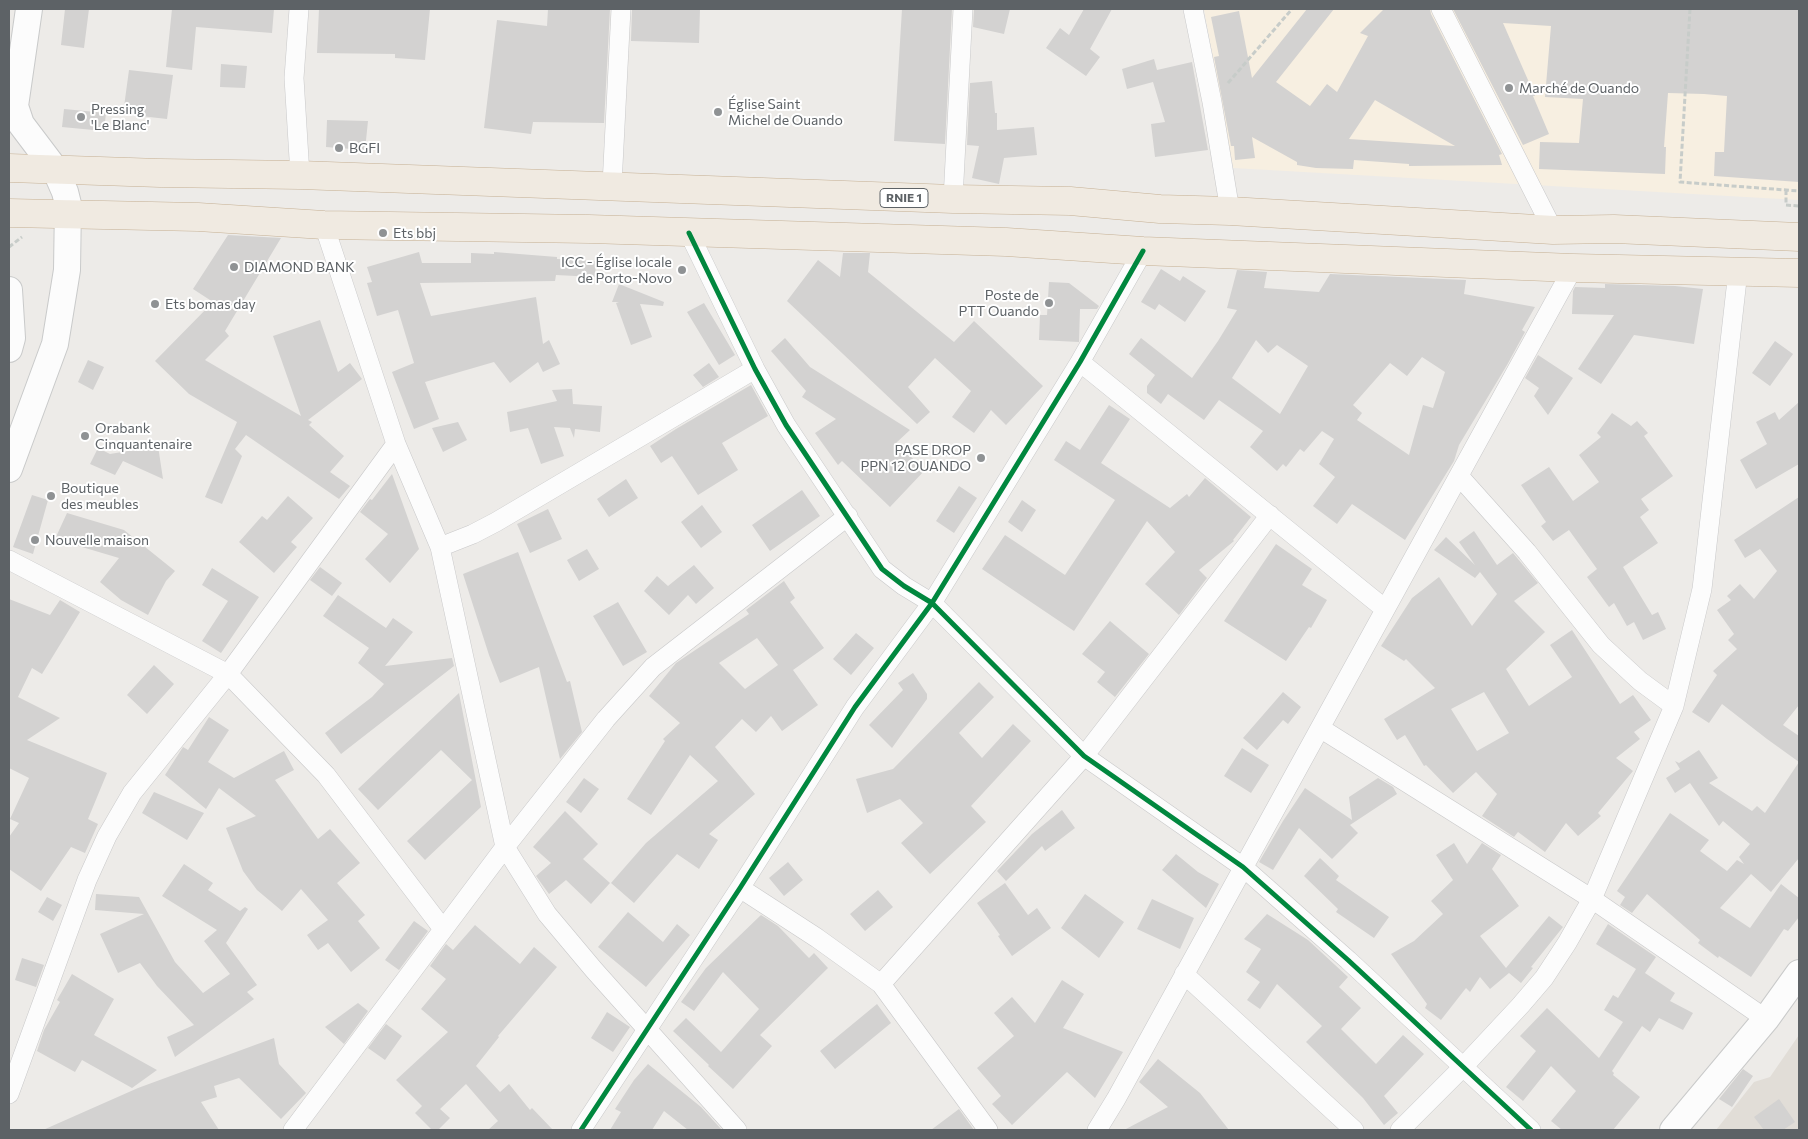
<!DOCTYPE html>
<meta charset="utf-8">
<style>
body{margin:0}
#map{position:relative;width:1808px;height:1139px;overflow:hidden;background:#edebe8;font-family:Commissioner,sans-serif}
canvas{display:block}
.frame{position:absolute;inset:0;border:10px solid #5d6266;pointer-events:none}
</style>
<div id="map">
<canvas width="1808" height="1139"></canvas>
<div class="frame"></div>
</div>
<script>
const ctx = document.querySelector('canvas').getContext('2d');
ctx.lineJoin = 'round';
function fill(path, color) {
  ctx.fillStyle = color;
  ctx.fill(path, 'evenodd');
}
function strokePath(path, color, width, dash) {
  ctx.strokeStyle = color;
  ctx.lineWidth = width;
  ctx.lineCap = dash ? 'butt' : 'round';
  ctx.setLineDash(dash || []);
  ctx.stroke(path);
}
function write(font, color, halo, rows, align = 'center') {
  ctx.font = font + ' Commissioner,sans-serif';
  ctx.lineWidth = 4;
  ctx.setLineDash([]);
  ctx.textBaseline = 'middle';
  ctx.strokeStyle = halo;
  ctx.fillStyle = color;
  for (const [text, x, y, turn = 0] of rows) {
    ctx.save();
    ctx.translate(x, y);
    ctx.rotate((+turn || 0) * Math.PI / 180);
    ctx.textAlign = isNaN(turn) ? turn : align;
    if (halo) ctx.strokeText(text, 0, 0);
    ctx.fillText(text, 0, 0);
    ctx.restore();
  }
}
fill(new Path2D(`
 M1204 9H1799V200L1233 168Z`), '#f7efe1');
fill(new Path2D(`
 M1799 1035V1130H1716L1754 1082 1770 1077Z`), '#e1ddd7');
fill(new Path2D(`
 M65 9H89L84 48 61 45Z
 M172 9H274L272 33 196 27 192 70 166 67Z
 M319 9H430L425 60 395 58V54L317 53Z
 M548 9H610L604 123 533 122 531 134 484 128 497 20 547 26Z
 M632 9H700L699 43 631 41Z
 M902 9H952L945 144 894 141Z
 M974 9H1010L1004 34 973 27Z
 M1084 9H1112L1090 49 1100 57 1086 76 1046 48 1060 28 1069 35Z
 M1307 9H1334L1276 82 1310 106 1327 84 1337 92 1368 36 1360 33 1384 9H1430L1431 14 1502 154 1499 155 1502 165 1409 166V164L1354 160 1353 169 1316 168 1297 165V162L1252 137 1255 158 1235 160 1234 146H1231L1214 57 1219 56 1211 17 1239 11 1252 78ZM1375 100 1455 146 1349 139Z
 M1453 9H1799V182L1714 176 1715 152H1724L1727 96 1704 94 1668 93 1664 147H1666L1665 174 1539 169 1540 142 1579 143 1583 99 1545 97 1551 26 1503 23 1535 96H1533L1549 134 1523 145Z
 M1154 59 1157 70 1192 62 1208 150 1155 157 1151 124 1165 122 1153 82 1127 89 1122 69Z
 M221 64 247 66 245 88 220 87Z
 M129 70 173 75 167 119 123 114Z
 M992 81 995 113H997V130L1034 127 1037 155 1004 158 999 184 972 178 979 146 967 145 970 83Z
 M64 109 106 113 104 131 62 127Z
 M327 120 368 121 365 150 326 147Z
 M228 235 281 238 225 331 229 336 205 360 301 416 273 336 320 320 338 372 350 363 362 379 308 420 312 422 309 425 344 456 330 472 350 486 339 499 246 435 235 449 242 456 222 504 205 497 237 422 189 394 155 361 213 302 193 289Z
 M419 252 422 263H471V253L494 254V252L557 257V259L596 261 595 277 556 275 555 281 420 283 431 316 536 297 543 344 549 340 560 364 543 372 538 362 510 383 494 362 425 382 439 419 414 429 392 372 414 363 398 310 377 316 367 283 372 282 367 267Z
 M843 253H870L868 272 954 342 974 321 1043 386 1006 425 991 410 974 433 952 417 971 391 935 358 908 387 930 412 917 424 787 301 818 260 840 277Z
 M1161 269 1180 281 1183 276 1206 291 1185 322 1159 304 1155 310 1141 302Z
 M1237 270 1267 272 1264 288 1319 292 1330 274 1466 280 1464 294 1535 307 1522 330 1525 332 1507 365 1459 445 1454 461 1405 540 1352 504 1337 524 1313 506 1335 477 1319 464 1334 439 1322 431 1304 452 1300 449 1286 467 1283 464 1277 471 1250 447 1263 431 1219 400 1204 420 1168 394 1161 404 1147 393V386L1155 375 1129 354 1141 338 1192 378 1218 341 1237 310 1227 308ZM1256 340 1268 353 1277 345 1308 366 1280 414 1232 378ZM1422 357 1445 372 1433 408 1423 405 1409 455 1357 420 1362 413 1353 405 1390 363 1407 376Z
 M1049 282 1069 283 1099 306 1097 309H1080L1079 342 1039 340 1040 315H1047Z
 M619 284 664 302 663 306 640 304 652 337 631 345 616 303 619 302H612Z
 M1605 284 1675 286 1703 289 1694 344 1634 335 1601 384 1578 369 1614 315 1572 314 1573 291 1575 287 1605 288Z
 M704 303 735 355 719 365 687 312Z
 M785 338 810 367 910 430 896 443 925 470 890 507 842 461 838 465 815 433 836 419 802 397 806 391 771 351Z
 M1775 341 1793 354 1770 386 1752 373Z
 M1538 355 1573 378 1548 415 1534 396 1539 388 1525 378Z
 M88 360 104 367 93 390 78 382Z
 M709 363 719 377 703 387 693 375Z
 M751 385 768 416 722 443 738 470 698 495 672 456 661 463 650 446 676 429Z
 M572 389 573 404 602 406 600 432 575 429 574 438 570 428 554 427 564 456 541 464 528 428 510 432 507 412 557 401 552 390Z
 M1799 402V464L1756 489 1740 460 1767 444 1756 422 1775 412 1779 420Z
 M1109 405 1130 419 1101 463 1170 508 1187 494 1189 497 1205 478 1251 517 1233 540 1234 541 1199 570 1207 578 1179 615 1145 584 1175 552 1147 521 1074 631 982 569 1005 535 1065 575 1115 500 1054 460 1066 441 1080 450Z
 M1612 413 1631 426 1637 421 1648 433 1644 436 1673 476 1641 499 1649 510 1640 517 1658 543 1623 567 1652 615 1658 612 1666 629 1643 640 1634 622 1627 626 1614 603 1609 607 1587 577 1597 569 1569 530 1553 541 1541 526 1546 522 1521 485 1549 467 1573 501 1599 482 1579 455 1601 437 1597 433Z
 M458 422 467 440 443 452 432 428Z
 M158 446 163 479 123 461 115 475 90 464 98 448 110 454Z
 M392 474 419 549 390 583 365 559 388 534 360 512 370 499 372 500Z
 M626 479 638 498 609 517 597 499Z
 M959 486 977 498 954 533 936 521Z
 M802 490 820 516 770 551 752 525Z
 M32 495 48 500 33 554 13 547Z
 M288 496 313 518 291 542 297 547 274 573 239 542 262 516 267 520Z
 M1799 497V705L1783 725 1799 736V858L1771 892 1751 874 1720 908 1750 928 1781 884 1799 898V917L1788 931 1784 929 1751 977 1719 956 1718 958 1698 943 1700 940 1647 894 1632 913 1620 905 1625 897 1617 891 1670 813 1709 840 1700 851 1727 871 1737 860 1744 864 1739 857 1750 844 1723 821 1719 826 1690 783 1675 793 1666 778 1680 769 1675 761 1679 763 1699 750 1718 778 1709 783 1752 811 1757 806 1765 813 1799 762 1767 739 1722 704 1709 723 1692 712 1717 675 1713 671 1737 649 1728 640 1734 634 1717 610 1731 600 1727 596 1740 584 1754 599 1777 571 1760 549 1745 558 1734 540Z
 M1022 500 1036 510 1022 532 1008 522Z
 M702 505 722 532 701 548 681 522Z
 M548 509 562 539 530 553 517 524Z
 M67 513 124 530 175 571 166 581 148 615 121 600 100 582 119 558 55 539Z
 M1474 531 1497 565 1513 553 1538 583 1514 601 1545 632 1506 669 1529 706 1572 677 1550 645 1572 630 1620 704 1633 695 1651 720 1634 732 1640 739 1616 758 1633 771 1598 813 1601 816 1578 836 1566 823 1545 852 1518 832 1514 837 1482 816 1497 794 1476 772 1453 793 1426 765 1424 766 1405 735 1397 740 1384 719 1435 688 1406 659 1404 661 1381 646 1412 598 1439 577 1472 626 1497 594 1480 572 1475 578 1434 550 1446 537 1475 565 1459 542ZM1484 692 1509 733 1477 751 1451 709Z
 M1276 544 1312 569 1302 585 1327 600 1311 628 1309 627 1286 661 1224 621Z
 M587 549 599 569 579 581 567 560Z
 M518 552 567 682 570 681 582 732 560 759 539 667 500 683 489 655 463 574Z
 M694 565 714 588 696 604 688 595 669 615 644 591 657 576 668 586Z
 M320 567 342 583 332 596 310 580Z
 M212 568 259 597 221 653 202 641 228 601 202 585Z
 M784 581 795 598 790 602 824 648 793 670 818 705 782 731 771 716 756 732 742 719 715 747 755 794 709 834 718 840 699 869 677 854 634 903 611 883 646 843 718 781 690 755 651 815 627 799 665 741 663 739 680 723 649 696 676 663 749 614 746 610ZM757 638 778 665 745 689 719 663Z
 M338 595 386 628 393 618 413 632 385 666 452 658 454 666 341 754 325 733 372 697 384 684 358 663 369 648 323 616Z
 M9 599 50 615 60 600 80 612 42 674 32 668 18 697 60 718 27 740 107 773 88 819 98 824 85 853 71 847 41 891 9 869V837L19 823 10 819 29 778 9 768Z
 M618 602 647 652 623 666 593 616Z
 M1110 621 1149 654 1115 697 1097 682 1105 672 1082 654Z
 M856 633 874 648 851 675 833 659Z
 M154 665 174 684 147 714 127 695Z
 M913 673 927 694V699L892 748 869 725 903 690 898 683Z
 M979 682 994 697 959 733 982 758 1013 724 1031 741 971 806 986 822 930 874 901 843 923 823 900 799 867 813 856 779 893 769Z
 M1283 692 1301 707 1288 724 1283 720 1257 750 1243 738Z
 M459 693 481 807 425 860 407 841 472 780 441 750 378 810 358 789Z
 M209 717 229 730 208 762 234 778 284 751 294 770 275 780 318 839 330 829 360 863 337 883 365 915 358 921 380 948 351 972 328 943 318 950 307 935 328 920 301 889 282 911 257 890 243 871 226 828 256 816 219 788 206 809 165 775 183 747 188 750Z
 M1242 748 1269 765 1251 793 1224 776Z
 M584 778 599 789 581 813 566 802Z
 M1378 778 1393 787 1397 794 1350 825 1358 833 1332 859 1299 828 1273 870 1259 862 1283 821 1305 788 1352 820 1349 797Z
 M154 792 204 813 187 840 142 813Z
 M1062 810 1075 828 1045 851 1042 846 1006 881 997 871 1032 834Z
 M565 811 598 844 583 859 610 883 591 904 566 880 549 894 536 876 551 863 533 847Z
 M1454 843 1467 864 1482 843 1501 855 1492 869 1519 906 1480 936 1506 968 1549 916 1563 927 1531 967 1533 968 1521 983 1509 973 1490 989 1480 977 1470 992 1466 988 1441 1020 1425 1008 1427 1004 1391 954 1414 941 1443 914 1431 901 1453 880 1436 855Z
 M1176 854 1198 872 1219 884 1206 908 1162 870Z
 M1320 858 1339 876 1336 880 1389 917 1374 938 1336 912 1338 909 1304 876Z
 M788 862 803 880 784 896 769 878Z
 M184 864 213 883 208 890 240 911 245 907 248 909 226 943 257 985 247 992 254 999 175 1057 167 1037 194 1025 157 986 140 963 118 973 100 934 144 914 95 910 96 894 139 897 175 962 203 993 230 974 204 941 217 930 162 896Z
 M1005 883 1028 915 1037 908 1051 928 1012 956 998 936 1000 935 977 903Z
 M878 890 893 907 865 931 850 914Z
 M1085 894 1124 922 1099 958 1061 928Z
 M47 897 62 905 53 921 38 912Z
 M1152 899 1194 918 1180 949 1137 929Z
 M628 912 663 942 677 924 690 935 646 987 598 947Z
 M1267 914 1308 940 1348 977 1339 987 1361 1008 1341 1029 1376 1064 1403 1035 1424 1054 1384 1096 1398 1113 1384 1125 1363 1098 1306 1042 1322 1026 1277 984 1260 1009 1247 1000 1260 982 1246 972 1261 949 1244 939Z
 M761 915 778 926 809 958 814 953 828 968 760 1035 772 1046 733 1089 708 1066 709 1065 673 1031 686 1018 721 1052 759 1009 723 972 694 1011 681 1002 706 968Z
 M414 921 428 931 399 970 385 960Z
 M1608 924 1656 957 1645 973 1675 993 1670 1001 1693 1013 1683 1030 1659 1018 1650 1032 1642 1026 1612 1071 1614 1073 1613 1075 1640 1097 1613 1130H1562L1551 1121 1576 1091 1551 1066 1523 1101 1506 1087 1536 1051 1520 1036 1547 1008 1599 1058 1623 1022 1604 1010 1613 995 1618 998 1636 969 1596 944Z
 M475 925 520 964 534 947 557 967 498 1036 499 1037 476 1066 500 1092 509 1084 530 1110 532 1108 553 1130H488L498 1121 466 1084 440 1109 450 1118 438 1130H432L415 1113 422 1106 396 1080 448 1032 421 1009 446 979 430 966 446 944 453 950Z
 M22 958 44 965 36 987 15 980Z
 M72 974 114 999 94 1035 157 1070 132 1088 82 1060 75 1072 37 1051 44 1030 60 1002 57 1000Z
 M1062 980 1084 994 1063 1028 1123 1052 1095 1098 1067 1072 1012 1125 992 1104 1001 1096 977 1068 1014 1036 994 1013 1012 997 1035 1023Z
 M358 1003 368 1011 344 1044 325 1027Z
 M877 1004 891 1023 835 1069 820 1051Z
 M607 1012 630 1027 613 1052 591 1038Z
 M386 1024 402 1036 385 1060 368 1048Z
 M274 1038 279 1064 306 1093 281 1119 239 1078 214 1086 217 1097 201 1102 219 1130H43L138 1088Z
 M1158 1059 1200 1093 1229 1130H1124L1168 1107 1139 1082Z
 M648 1064 701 1107 722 1130H688L664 1111 652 1130H610L621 1112 615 1109 634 1080Z
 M1743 1069 1753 1076 1732 1107 1719 1099Z
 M1779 1099 1795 1122 1783 1130H1764L1754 1117Z
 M959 1109 974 1130H931Z`), '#d3d2d1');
const street = new Path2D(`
 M299 9 294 78 300 175
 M1193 9 1212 102 1230 211
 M1441 9 1553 230
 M612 185 621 9
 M953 199 963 9
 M324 225 396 444 440 547 505 847 547 914 594 970 737 1130
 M689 233 755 369 786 425 882 569 904 586 932 603 1084 756 1243 867 1348 960 1531 1130
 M1080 362 1385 609
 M1459 476 1527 552 1601 645 1640 681 1674 706
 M440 547 473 534 496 522 755 369
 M9 560 228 674 326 775 443 929
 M1320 728 1592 899 1766 1019
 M740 888 817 938 881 984 988 1130
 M1184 974 1354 1130
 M881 984 1084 756 1270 515
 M9 1094 87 880 107 836 132 793 228 674 396 444
 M293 1130 505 847 606 719 653 667 848 516
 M581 1130 740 888 855 707 932 603 1080 362 1143 251
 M1097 1130 1116 1099 1573 268
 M1400 1130 1463 1067 1520 1006 1544 978 1567 943 1592 899 1674 706 1702 589 1738 271`);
const secondary = new Path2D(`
 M9 290 12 338 9 349
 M9 469 55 344 67 270 68 204 65 192 55 169 21 124 15 106 29 9
 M1673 1130 1766 1019 1799 973`);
const highway = new Path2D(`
 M9 168 160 173 300 175 953 199 1070 201 1160 209 1230 211 1553 230 1614 229 1799 237
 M9 213 198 217 324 225 589 229 1006 242 1143 251 1573 268 1799 273`);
strokePath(street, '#c8c8c9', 20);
strokePath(secondary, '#c9caca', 28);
strokePath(highway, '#c5b094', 29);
strokePath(new Path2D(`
 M1690 9 1680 182 1799 191
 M1228 83 1292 9
 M1786 190V205L1799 206
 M9 247 22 237`), '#c7ccc9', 3, [5, 2.5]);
strokePath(street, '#fcfcfc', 19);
strokePath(secondary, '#fcfcfc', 26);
strokePath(highway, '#f0eae1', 28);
strokePath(new Path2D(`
 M689 233 755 369 786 425 882 569 904 586 932 603 1084 756 1243 867 1348 960 1531 1130
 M581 1130 740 888 855 707 932 603 1080 362 1143 251`), '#00873e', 5);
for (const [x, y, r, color] of [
 [1509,88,5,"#8f9294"],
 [718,112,5,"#8f9294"],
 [81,117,5,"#8f9294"],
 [339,148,5,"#8f9294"],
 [383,233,5,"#8f9294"],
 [234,267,5,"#8f9294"],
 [682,270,5,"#8f9294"],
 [1049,303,5,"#8f9294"],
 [155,304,5,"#8f9294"],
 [85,436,5,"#8f9294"],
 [981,458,5,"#8f9294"],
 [51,496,5,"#8f9294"],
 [35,540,5,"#8f9294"]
]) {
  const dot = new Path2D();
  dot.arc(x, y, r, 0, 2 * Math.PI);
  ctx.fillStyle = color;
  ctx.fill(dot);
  strokePath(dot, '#fff', 2);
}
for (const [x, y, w] of [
 [904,198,48]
]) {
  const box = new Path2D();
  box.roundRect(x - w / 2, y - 9.5, w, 19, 4);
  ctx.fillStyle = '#fff';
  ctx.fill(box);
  strokePath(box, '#5d6266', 1);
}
write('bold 12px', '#5d6266', null, [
 ["RNIE 1",904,198]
]);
write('14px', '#5d6266', '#fff', [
 ["Marché de Ouando",1519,88],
 ["Église Saint",728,104],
 ["Michel de Ouando",728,120],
 ["Pressing",91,109],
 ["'Le Blanc'",91,125],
 ["BGFI",349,148],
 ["Ets bbj",393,233],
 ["ICC - Église locale",672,262,"right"],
 ["de Porto-Novo",672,278,"right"],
 ["DIAMOND BANK",244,267],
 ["Poste de",1039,295,"right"],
 ["PTT Ouando",1039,311,"right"],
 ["Ets bomas day",165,304],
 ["Orabank",95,428],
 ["Cinquantenaire",95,444],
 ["PASE DROP",971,450,"right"],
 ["PPN 12 OUANDO",971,466,"right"],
 ["Boutique",61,488],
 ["des meubles",61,504],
 ["Nouvelle maison",45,540]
], 'left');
</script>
